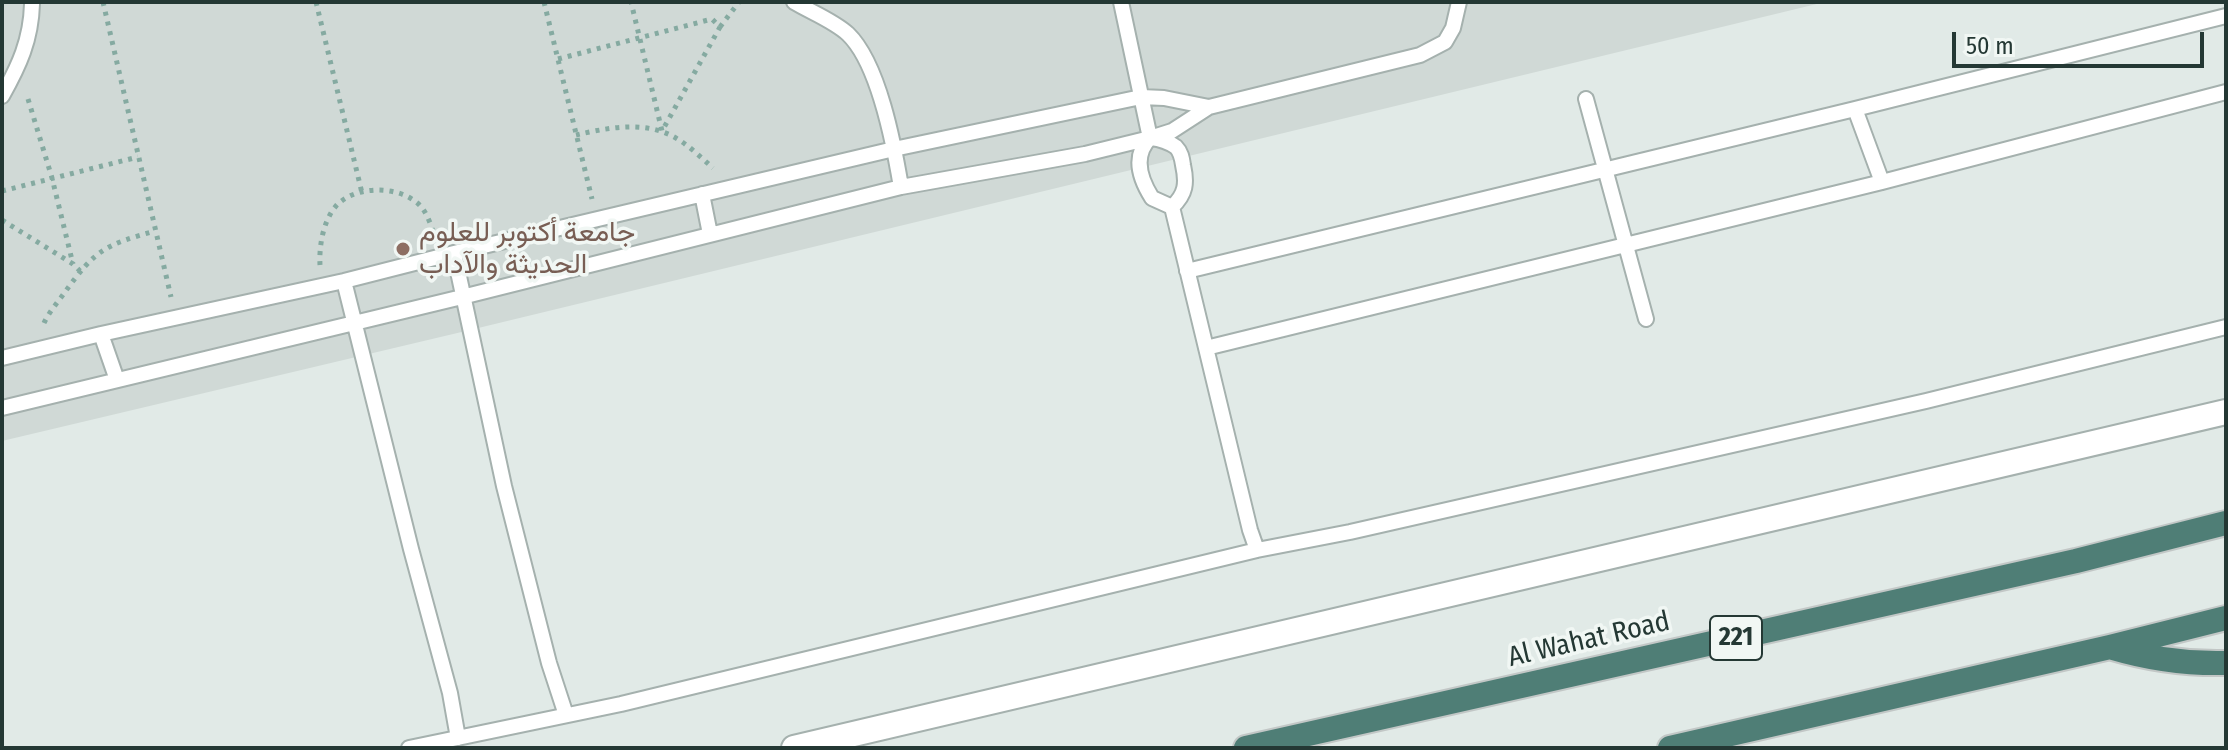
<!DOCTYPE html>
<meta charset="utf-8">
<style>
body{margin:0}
#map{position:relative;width:2228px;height:750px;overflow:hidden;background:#e1eae7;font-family:"Fira Sans Condensed",sans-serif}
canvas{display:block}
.frame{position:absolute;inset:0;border:4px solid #243834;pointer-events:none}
.scale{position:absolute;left:1952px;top:32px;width:252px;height:36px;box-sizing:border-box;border:4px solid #243834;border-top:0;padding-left:10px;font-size:24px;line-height:28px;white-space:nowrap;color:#243834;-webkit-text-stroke:6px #f1f7f4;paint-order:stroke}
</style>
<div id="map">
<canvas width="2228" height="750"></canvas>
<div class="frame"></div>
<div class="scale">50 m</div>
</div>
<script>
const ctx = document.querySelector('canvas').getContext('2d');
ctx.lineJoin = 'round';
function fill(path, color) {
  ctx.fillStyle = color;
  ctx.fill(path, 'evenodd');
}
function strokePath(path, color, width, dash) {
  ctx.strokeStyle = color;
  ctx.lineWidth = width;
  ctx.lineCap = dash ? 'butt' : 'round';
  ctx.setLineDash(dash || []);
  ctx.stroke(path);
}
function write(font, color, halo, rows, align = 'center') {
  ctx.font = font + ' "Fira Sans Condensed",Vazirmatn,sans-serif';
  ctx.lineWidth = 7;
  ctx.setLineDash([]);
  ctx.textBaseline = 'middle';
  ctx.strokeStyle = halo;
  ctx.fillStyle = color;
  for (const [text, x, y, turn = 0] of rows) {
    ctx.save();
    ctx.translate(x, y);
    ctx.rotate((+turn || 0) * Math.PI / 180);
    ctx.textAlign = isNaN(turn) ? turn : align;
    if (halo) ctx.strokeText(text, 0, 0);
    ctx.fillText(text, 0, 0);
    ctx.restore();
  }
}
fill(new Path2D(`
 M2 2H1825L470 330 2 441Z`), '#d0d9d6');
const service = new Path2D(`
 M794 2C811 12 834 21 848 34 879 64 894 145 901 187
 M1121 2 1150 138
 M2 96C19 66 31 40 32 4
 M1586 99 1646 319
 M1855 109 1882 182
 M1150 138C1132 156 1140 179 1152 198L1172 207
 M1151 138C1159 139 1169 142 1176 147 1181 152 1182 158 1183 165 1187 183 1186 194 1172 207
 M702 194 710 234
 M1172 207 1250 530 1257 550
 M454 253 504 486 549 663 566 715
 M1187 271 1855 109 2226 16
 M344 281 411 549 450 693 458 738
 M101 334 117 380
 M1206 348 1882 182 2226 92
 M2 358 101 334 344 281 454 253 894 149 1141 97 1164 98 1209 107
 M2 408 462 297 901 187 1085 154 1150 138 1172 131 1209 107 1420 55 1445 42 1453 28 1459 2
 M409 748 621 704 1257 550 1350 532 1926 401 2226 327`);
const tertiary = new Path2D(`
 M794 748 2226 412`);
const trunk = new Path2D(`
 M2113 648C2150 659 2187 664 2226 663
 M1246 748 2076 561 2226 523
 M1670 748 2110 647 2226 618`);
strokePath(service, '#a5b1ae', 18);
strokePath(tertiary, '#a5b1ae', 28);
strokePath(trunk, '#c2c7c6', 28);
strokePath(new Path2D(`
 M103 2 171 297
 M316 2 362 193
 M544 2 592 199
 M720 27 739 2
 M558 59 712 19 720 27 662 131 631 2
 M28 99 52 178 73 264
 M576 135C602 129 636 122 663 132 683 139 698 155 713 168
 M2 191 138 157
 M2 220 73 264 80 271
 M320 265C319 246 323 221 336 206 354 186 395 185 416 202 426 209 430 223 434 234
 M44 323C49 312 58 302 65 292 96 249 105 245 155 231`), '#85aaa1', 5, [4, 6]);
strokePath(service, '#fff', 14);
strokePath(tertiary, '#fff', 24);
strokePath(trunk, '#4f7e76', 24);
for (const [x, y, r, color] of [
 [403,249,8,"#8d6e63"]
]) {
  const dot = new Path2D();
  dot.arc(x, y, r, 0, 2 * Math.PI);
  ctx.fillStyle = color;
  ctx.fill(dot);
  strokePath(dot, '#f1f7f4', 3);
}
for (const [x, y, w] of [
 [1736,638,52]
]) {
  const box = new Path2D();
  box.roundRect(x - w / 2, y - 22, w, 44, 6);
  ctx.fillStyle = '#f1f7f4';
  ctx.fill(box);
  strokePath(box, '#243834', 2);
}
write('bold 26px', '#243834', null, [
 ["221",1736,638]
]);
write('28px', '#785e54', '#f1f7f4', [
 ["جامعة أكتوبر للعلوم",419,233],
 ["الحديثة والآداب",419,265]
], 'left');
write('28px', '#243834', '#f1f7f4', [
 ["Al Wahat Road",1589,640,-13]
]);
</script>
